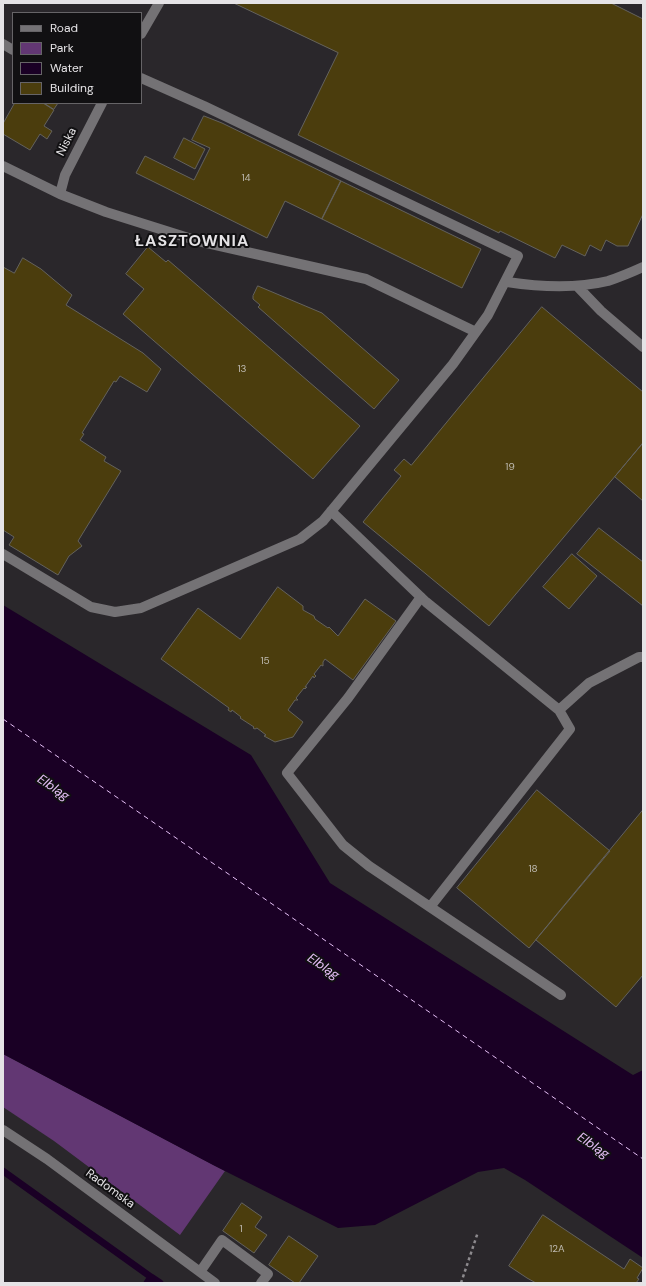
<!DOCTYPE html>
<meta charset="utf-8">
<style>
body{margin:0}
#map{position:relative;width:646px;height:1286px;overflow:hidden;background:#2a272b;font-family:"DM Sans",sans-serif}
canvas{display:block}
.frame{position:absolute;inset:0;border:4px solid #e5e3e6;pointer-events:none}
.legend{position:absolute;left:12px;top:12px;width:130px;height:92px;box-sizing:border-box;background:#111012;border:1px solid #666467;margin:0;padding:5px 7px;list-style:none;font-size:12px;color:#e5e3e6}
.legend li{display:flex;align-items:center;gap:8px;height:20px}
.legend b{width:20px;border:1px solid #666467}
</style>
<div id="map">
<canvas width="646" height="1286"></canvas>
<div class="frame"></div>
<ul class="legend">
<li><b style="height:5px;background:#747275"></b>Road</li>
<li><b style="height:11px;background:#623773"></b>Park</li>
<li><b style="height:11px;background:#1a0025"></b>Water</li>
<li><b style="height:11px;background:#4b3d0d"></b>Building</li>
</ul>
</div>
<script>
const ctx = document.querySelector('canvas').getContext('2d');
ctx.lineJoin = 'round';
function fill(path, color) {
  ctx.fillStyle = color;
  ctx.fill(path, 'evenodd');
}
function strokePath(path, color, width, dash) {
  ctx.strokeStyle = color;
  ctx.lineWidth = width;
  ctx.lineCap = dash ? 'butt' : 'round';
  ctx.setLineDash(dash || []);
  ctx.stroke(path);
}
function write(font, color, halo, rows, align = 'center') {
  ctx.font = font + ' "DM Sans",sans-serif';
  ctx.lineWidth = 4;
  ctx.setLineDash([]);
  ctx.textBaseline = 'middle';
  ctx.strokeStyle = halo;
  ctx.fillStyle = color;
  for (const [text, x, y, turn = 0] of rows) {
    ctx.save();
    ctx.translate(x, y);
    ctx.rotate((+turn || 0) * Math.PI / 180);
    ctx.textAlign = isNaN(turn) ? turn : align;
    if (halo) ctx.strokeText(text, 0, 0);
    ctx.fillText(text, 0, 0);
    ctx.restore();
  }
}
fill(new Path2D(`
 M3 1054 225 1171 180 1235 54 1141 3 1107Z`), '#623773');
fill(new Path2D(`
 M3 605 251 755 330 883 633 1075 643 1070V1258L525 1180 504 1168 478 1172 375 1225 338 1228 213 1165 3 1054Z`), '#1a0025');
strokePath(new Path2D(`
 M3 1171 151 1277 147 1283
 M151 1277 160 1283`), '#1a0025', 7);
strokePath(new Path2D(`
 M3 719 643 1159`), '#e5bff6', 1, [5, 4]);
const building = new Path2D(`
 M234 3H611L643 19V214L628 246H617L606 240 601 251 590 245 585 256 562 245 555 258 500 231 499 233 298 135 338 53Z
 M15 103H43L54 110 44 126 52 131 47 139 40 134 30 150 3 134V124Z
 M44 103H58L54 109Z
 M204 116 222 123 341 181 322 219 285 201 267 238 136 173 145 156 194 180 210 148 192 140Z
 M184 138 205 149 195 169 174 158Z
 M341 181 481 249 462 288 322 219Z
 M148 247 166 262 168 260 360 426 313 479 123 314 144 289 126 274Z
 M23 258 41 269 72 295 66 305 143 353 161 369 147 392 120 376 116 382 114 381 82 433 84 434 80 440 106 457 104 461 121 471 78 541 82 546 69 556 58 575 9 545 14 537 3 530V267L14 273Z
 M258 286 322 313 399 380 374 409 258 307 260 305 253 299V296Z
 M542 307 643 392V443L489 626 363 522 401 476 394 470 404 459 411 465Z
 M643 443V501L615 477Z
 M599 528 643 562V606L577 554Z
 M572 554 597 576 569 609 543 587Z
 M278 587 303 606V610L314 616 315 619 328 628 329 627 338 636 365 599 396 621 353 680 325 659 323 662V666L321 665 314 674 316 676 314 678 313 676 305 687H307L305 689 304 688 296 698 298 700H295L288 710 303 722 293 737 275 742 264 736 266 735 257 728 255 729 253 728 254 727 240 718 241 717 232 710 231 712 228 710 229 708 161 659 198 608 240 639Z
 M537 790 610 851 529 948 457 888Z
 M643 810V975L616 1007 536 940Z
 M242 1203 262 1217 255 1227 267 1235 254 1253 223 1231Z
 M543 1215 624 1269 630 1259 643 1268 637 1278 639 1279 636 1283H536L527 1278 509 1266Z
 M289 1236 318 1256 299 1283H295L269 1265Z`);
fill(building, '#4b3d0d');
strokePath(building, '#64625d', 1);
strokePath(new Path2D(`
 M461 1283 478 1232`), '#8d8a8e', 2.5, [3, 3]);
strokePath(new Path2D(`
 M141 34 159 3
 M3 44 13 50
 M3 166 60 194 106 212 198 241 366 279 476 332
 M60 194 65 175 102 103
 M507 282C540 287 575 289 608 281 620 277 632 272 643 267
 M577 286 601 311 643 347
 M331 511 426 602 559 710 589 683 639 657H643
 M3 554 91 607 115 612 141 608 300 539 323 521 453 364 488 315 518 256 204 106 141 78
 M421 597 348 698 287 773 343 845 369 866 561 995
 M430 907 570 729 559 710
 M3 1130 47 1159 215 1283
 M200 1272 222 1240 268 1274 261 1283`), '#747275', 10);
write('10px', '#bebab0', null, [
 ["14",246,178],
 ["13",242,369],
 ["19",510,467],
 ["15",265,661],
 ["18",533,869],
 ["1",241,1229],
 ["12A",557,1249]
]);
write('12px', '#e5e3e6', '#111012', [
 ["Niska",67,142,-63],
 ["Radomska",110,1189,36]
]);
write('italic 13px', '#e5bff6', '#111012', [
 ["Elbląg",53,788,34],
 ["Elbląg",323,967,34],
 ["Elbląg",593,1146,34]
]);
ctx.letterSpacing = '1px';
write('bold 16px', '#e5e3e6', '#111012', [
 ["ŁASZTOWNIA",192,242]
]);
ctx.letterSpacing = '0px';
</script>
